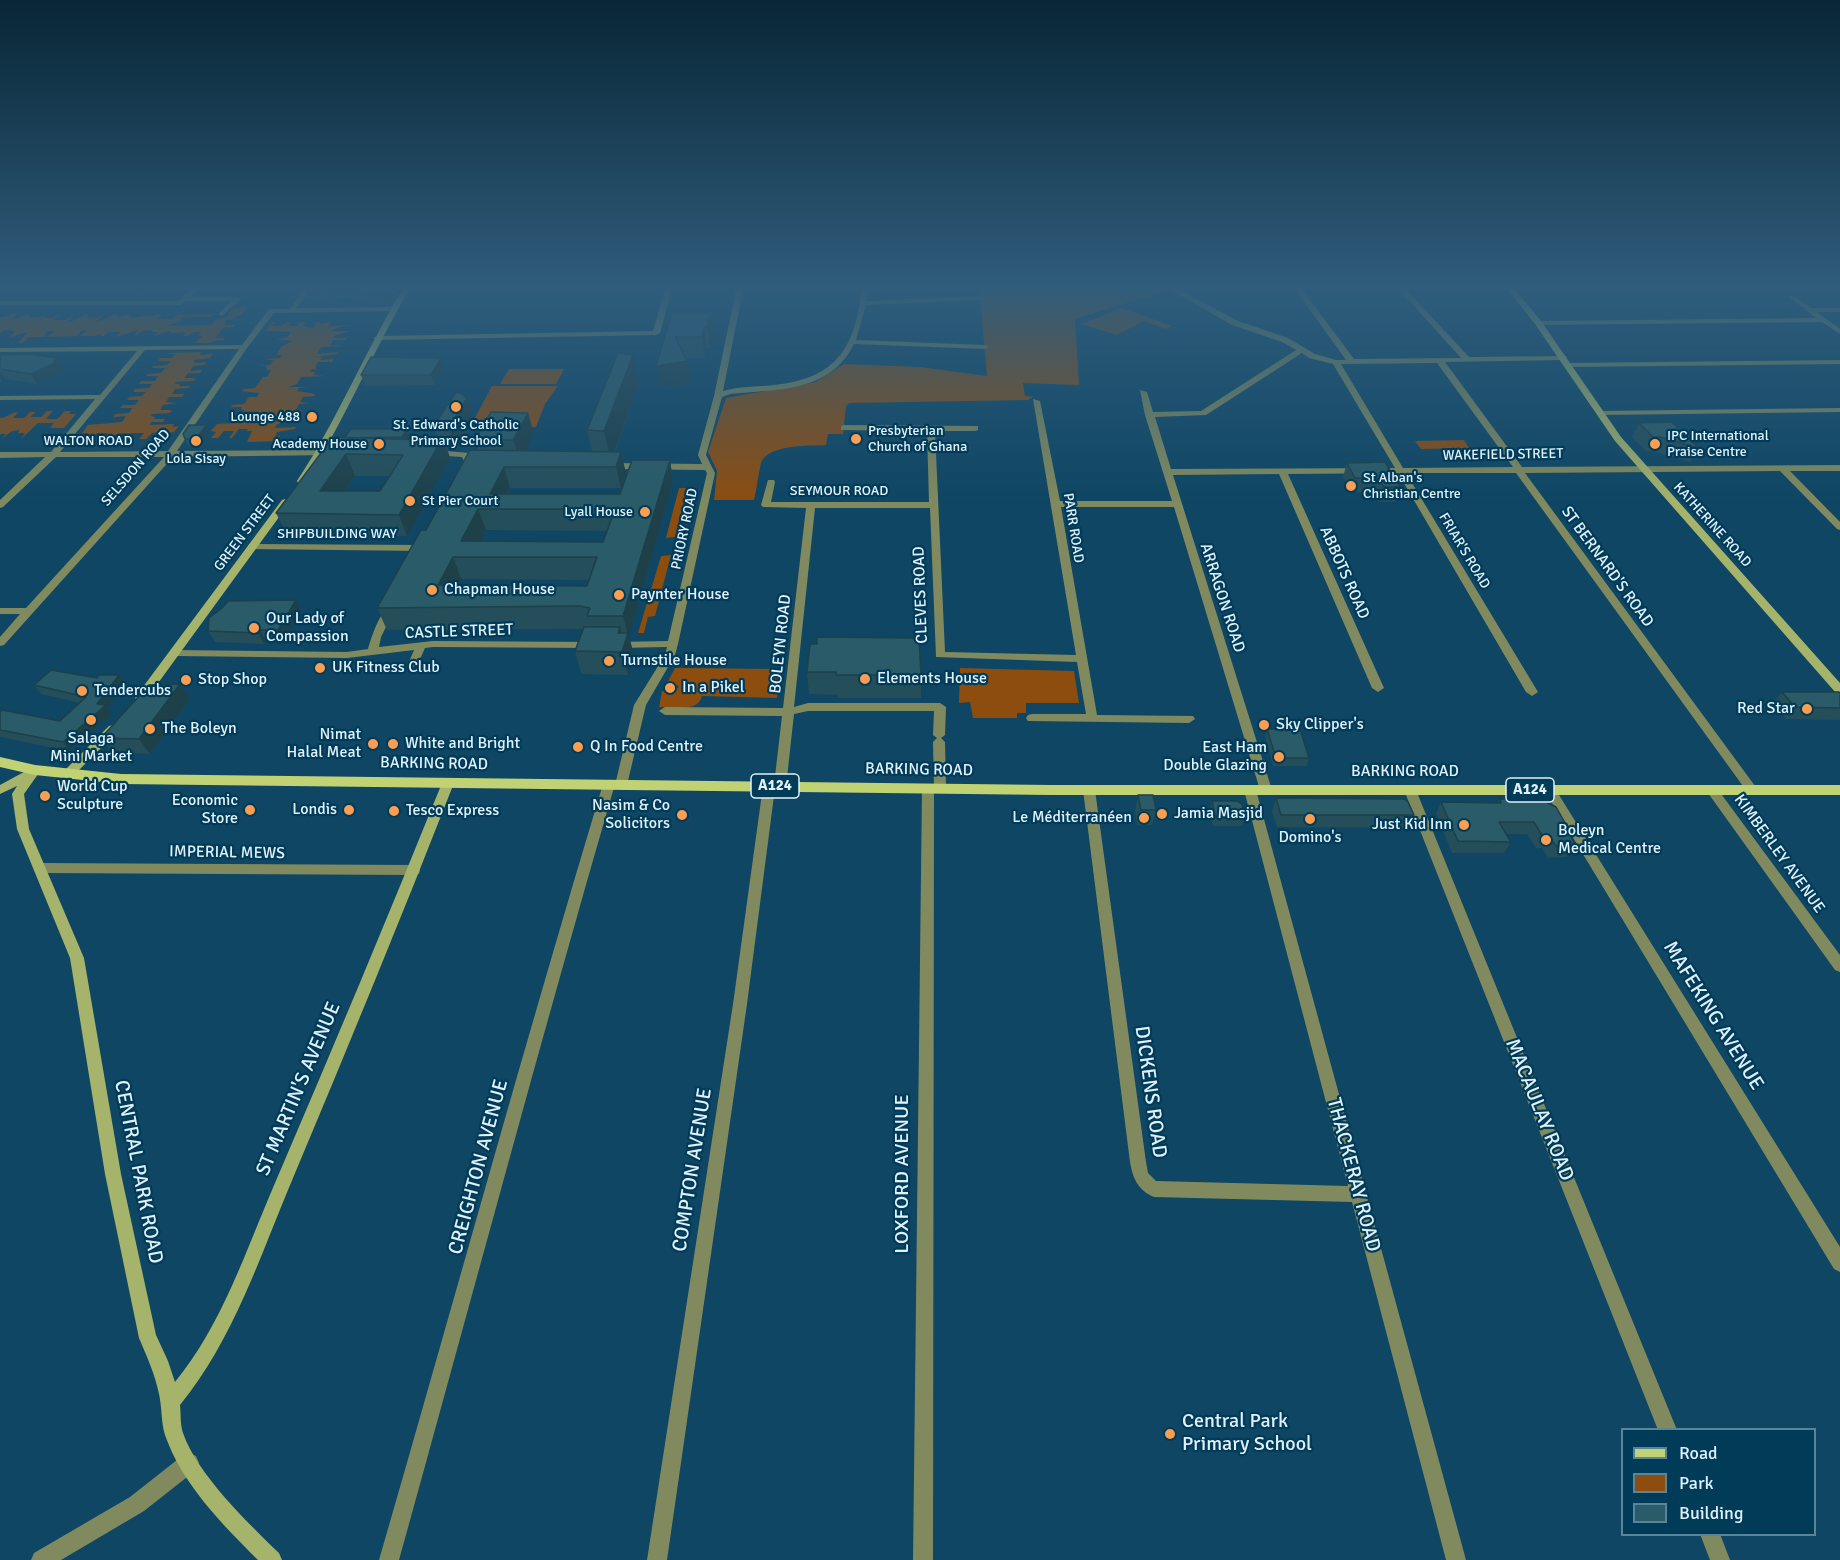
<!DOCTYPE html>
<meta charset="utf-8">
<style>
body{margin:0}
#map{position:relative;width:1840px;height:1560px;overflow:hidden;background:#0e4663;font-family:Signika,sans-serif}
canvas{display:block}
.legend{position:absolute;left:1621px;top:1428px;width:195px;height:108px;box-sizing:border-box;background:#003b58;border:2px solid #5a849a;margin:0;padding:8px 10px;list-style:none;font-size:18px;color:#e1f1fc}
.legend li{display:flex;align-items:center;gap:12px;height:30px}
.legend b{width:30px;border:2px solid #5a849a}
</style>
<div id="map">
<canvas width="1840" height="1560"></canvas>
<ul class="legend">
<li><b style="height:8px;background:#c0d274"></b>Road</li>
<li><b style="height:16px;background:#8d4d0f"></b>Park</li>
<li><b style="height:16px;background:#2a5b68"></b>Building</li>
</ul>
</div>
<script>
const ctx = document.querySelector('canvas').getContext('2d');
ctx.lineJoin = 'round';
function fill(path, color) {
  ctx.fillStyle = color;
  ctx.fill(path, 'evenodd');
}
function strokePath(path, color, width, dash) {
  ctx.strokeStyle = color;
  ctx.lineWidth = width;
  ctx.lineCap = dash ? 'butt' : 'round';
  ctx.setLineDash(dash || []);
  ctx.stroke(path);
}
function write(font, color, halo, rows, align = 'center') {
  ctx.font = font + ' Signika,sans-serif';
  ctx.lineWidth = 4.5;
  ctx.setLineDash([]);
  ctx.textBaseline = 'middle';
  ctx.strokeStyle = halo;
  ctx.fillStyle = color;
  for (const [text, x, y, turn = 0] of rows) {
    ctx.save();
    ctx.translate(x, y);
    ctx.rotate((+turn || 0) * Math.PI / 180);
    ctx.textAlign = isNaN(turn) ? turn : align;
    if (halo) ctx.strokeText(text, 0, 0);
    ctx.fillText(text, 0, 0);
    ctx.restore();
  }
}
fill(new Path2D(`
 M0 285 165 286 191 285 185 290 170 294 172 290 163 289 157 294H155L159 290C152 290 145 289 139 289 133 290 132 294 126 294L129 290C123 290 119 294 113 294L116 290H108L100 294 103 291 92 289 93 288C86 288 81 294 74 294L79 289H69L65 293H61L64 290 48 293 50 290C45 288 41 290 37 293L36 289C31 289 28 293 23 293L27 290C18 289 8 289 0 293Z
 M979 285H1153L1165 291 1075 319 1079 385 1023 383 1025 396 1033 397 1028 400 849 403 846 406 843 434H828L826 445C809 446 768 444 761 463 758 475 757 488 754 500H714L717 471 708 452 726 398 816 382 844 364 920 367 987 376Z
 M248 306 241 315 234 317 237 319 226 320 225 325H235L233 327 223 328 215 338H225L224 340 213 341 211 343H195L202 336H199L201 332H193L188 336H183L186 332 170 333 172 330 154 336 158 332H152L153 330 142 331 134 336 138 330 116 337 120 332H108L104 336H100L102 333 96 336H79L88 330 80 331 77 336 46 337 56 331H47L44 337H29L22 343H18L27 333C20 333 15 337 9 337L16 331 5 330 0 334V317C7 318 12 313 18 313L11 320 31 314 28 317H40L47 314 43 317 52 318 61 314 54 320H66L76 314 67 322C75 322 82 314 90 314L86 317 96 318 104 314 96 321C103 322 110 314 119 314L116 317 132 314 130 317H141L147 314 144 317 162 314 158 319H172L185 309 180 315 217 314 210 317H183L179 322 166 326 211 325 216 319 226 318 232 309Z
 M1122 308 1172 326 1166 329 1144 321 1117 335 1081 324Z
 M332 316 329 326 354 325 340 327 330 331H350L334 336 333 338H346L345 340H333L330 345 342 346 321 347 317 354 338 352 337 354 315 357H323L320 360 334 359 332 362H318L315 367 317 369H312L310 372H315L314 375 325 376 301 377 297 384 288 387H309L299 388 297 391 315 394 314 396 303 397 300 402 310 403 299 404 296 410 305 411 284 412 280 419H300L299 420 277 424 275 428 296 427 295 429 277 432 275 437 280 436 278 441 247 442 252 431H247L248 429H239L232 438H229L234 431H224L218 438H211L216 432 211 431 217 424 236 423 237 421H234L239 413 246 410H241L242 407H231L232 405 244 404 249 397H257L259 393 242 391 244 389 255 388 263 377H267L271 370H267L266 366H258L270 365 273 360 263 359 280 358 282 355H277C282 343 284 346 292 341L277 339 288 337 291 332 266 331 272 322H275L271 326H282L286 322H290L288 326H297L301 322H306L303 326 313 328 316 322H321L320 324 329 322Z
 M201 352 200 355 213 354 210 358 194 360 195 363 207 362 205 365 193 366 190 371 202 370 200 373H188L184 378H196L194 381 176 382 175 384H180L179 386H190L188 388 175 389 172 394H184L182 397H169L166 402 177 403 163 405 160 410H172L170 413 152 414 151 416 155 417 154 419H165L163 422H151L150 425 174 424 173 427 179 426 174 432 168 433 163 439H157L162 432 152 433 146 439H139L144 433H131L124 439H121L126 433C113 433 113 439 103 439L108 433H97L91 439H83L88 433H82L88 425 122 422 126 416 113 417 115 414 129 413 132 408H120L123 405H135L139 400H127L129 397 142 396 146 392H133L135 389 149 388 152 384H139L141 381H155L158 376H146L148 374 161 373 165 368H152L154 366 167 365 171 361H158L160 358H172L175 354 165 353Z
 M509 369H564L556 384H500Z
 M492 386H558L545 404 536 427H470Z
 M47 411H53L46 419H57L65 411H71L69 414H76L64 428H50L54 423H38L21 439 25 433H18L20 430 12 431 0 440 6 434H0V418C8 418 10 412 18 412L13 418H24L30 412H36L30 417H41Z
 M1464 440 1469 448 1421 449 1415 441Z
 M679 488H687L675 537 666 538Z
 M671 555 655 616 648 617 644 633H638L661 556Z
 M675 668 780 669 777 698 702 696C698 713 673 707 659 707L662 691 674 693 679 686 667 683Z
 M960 668 1074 671 1079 703H1026V713H1017V718H973L970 702 959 703Z`), '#8d4d0f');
fill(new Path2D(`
 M195 285H203L191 297H237L241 299 222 316 218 314 231 301H186L180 305H0V301H178Z
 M307 285H314L297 308 393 307 397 309 393 311 274 313 247 348 177 451 329 450 333 453 332 455 173 457 4 645 0 646V637L20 614H0V608H26L164 457H56L3 507 0 508V500L45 457 0 458V452H51L95 399 0 400V396L100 395 137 351 0 352V348L242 345 269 309H290ZM239 349 168 451 60 452 145 350Z
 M666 285H673L660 333 656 335 377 340 373 338 377 336 653 331Z
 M737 285H744L723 391C739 386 757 387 774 385 838 378 856 347 862 285H868L867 301 980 296 984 298 980 300 866 305 856 340 985 345 989 347 985 349 854 344C830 393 777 389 730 394L722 397 706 455 715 473 678 644 675 655 646 705 627 785 621 789 615 785 634 705 665 655 667 647 616 648 611 645 616 642 668 641 707 473 705 470 610 469 606 466 610 463 702 464 698 455 714 396Z
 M1162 285H1171L1238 321 1288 338 1315 354 1336 360H1346L1292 285H1299L1354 359 1461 358 1395 285H1402L1469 357 1566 356 1567 358 1563 360 1445 362 1522 467 1840 465V471H1790L1840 522V530L1837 529 1780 471 1525 473 1758 790 1752 794 1748 793 1516 473H1406L1538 692 1532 696 1526 692 1398 473 1288 474 1384 688 1378 692 1372 688 1279 474 1173 475 1272 790 1266 794 1260 790 1174 507H1061L1097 715 1193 716 1195 719 1189 723 1028 721 1026 718 1028 715 1032 714H1086L1077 662 936 657 930 508H815L794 707 808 703H940L946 707 945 735 941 738 945 742 946 788 940 792 934 788 933 1560H913L922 788 928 784 934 788 933 742 937 738 933 735 934 711H808L794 714 786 787 780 791 775 788 747 1004 667 1560H647L733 1004 763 786 769 782 774 785 782 716 665 715 659 711 665 707 783 708 806 508 763 507 761 505 768 480H774L775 482 771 502H929L927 431 841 430V426L844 425 978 426V430L975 431H935L945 652 1076 655 1033 399 1040 401 1060 501H1172L1145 415 1140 390 1147 392 1153 412 1201 411 1296 350 1282 342 1232 325ZM1302 353 1309 358 1333 364 1395 468 1171 469 1155 417 1206 415ZM1437 363 1513 467 1403 468 1341 364Z
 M1790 296H1794L1811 308H1840V312H1817L1840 329V334L1822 322 1538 325 1534 323 1538 321 1816 318 1790 298Z
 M1840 360V364L1568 367 1564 365 1568 363Z
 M1840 408V412L1600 415 1596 413 1600 411Z
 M434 450 469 453 472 461 466 471H460L459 469 464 461 462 457 431 455V451Z
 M251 544 423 545 428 548 423 551 248 549V545Z
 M390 606 395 609 381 637 379 647 433 641 592 642 597 645 592 648 433 647 425 648 417 666 413 667 408 664 414 650 347 658 174 656 169 653 174 650 347 652 368 649C371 638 380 611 390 606Z
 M609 780 615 784C540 1042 471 1301 399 1560H379C454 1301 525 1042 603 784Z
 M1089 786 1095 790 1146 1162 1148 1173 1156 1181 1348 1186 1244 790 1250 786 1256 790 1466 1560H1446L1352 1202 1154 1197C1138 1190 1133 1179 1130 1162L1083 790Z
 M1410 786 1416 790 1677 1430H1658L1404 790Z
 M1550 786 1554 787 1840 1247V1272L1834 1269 1546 793 1544 790 1546 787Z
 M1712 786 1716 787 1840 955V972L1835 970 1708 793 1706 790 1708 787Z
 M40 863 414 865 419 866 420 870 419 874 414 875 40 873 35 872 34 868 35 864Z
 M189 1453 196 1456 199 1463 196 1470 144 1511 61 1560H31L34 1553 130 1497 182 1456Z
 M1700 1534H1720L1730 1560H1710Z`), '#818a5e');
fill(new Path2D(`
 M405 285H412C373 350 346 420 304 483H298L297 481C338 419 366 349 405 285Z
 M1504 285H1511L1541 321 1621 437 1840 683V694L1836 693 1615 441 1535 324Z
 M285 499 290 502 145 701H137L135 698 137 695 282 500Z
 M113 725 119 729 117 732 72 777H64L62 774 64 771 109 726Z
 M35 766 41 770 24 794 29 829 84 958 121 1174 156 1335 168 1361 175 1382C222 1325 246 1250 275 1183 332 1050 388 917 442 783L448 779 454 783C402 916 348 1047 293 1178 260 1256 234 1339 180 1405 181 1414 180 1424 183 1433 197 1474 248 1523 279 1553L282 1560H258C222 1524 182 1484 165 1435 161 1422 162 1407 159 1394 155 1374 147 1357 139 1338L105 1174 70 958 17 829 12 794 17 786 0 794V785Z`), '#a5b36b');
fill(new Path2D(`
 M0 757 35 765 121 774 1051 785H1840V795H1051L121 784 35 775 0 767Z`), '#c0d274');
fill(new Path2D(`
 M205 285H285L284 288 207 289Z
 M308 285H399L393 295 389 297 384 304H366L354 297 335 298 332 302H320L310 297 306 288Z
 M672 313H711L714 334 710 348H707L705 358H685L690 383 660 387 656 366Z
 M0 355 64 369 62 370 63 372 37 384 5 379 3 382H0Z
 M444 368 435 385 365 386 361 375Z
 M638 385 615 452 626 473 621 488H510L508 494H620L670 460 673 481 629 636 634 656 628 675 581 674 575 651 583 629 387 630 377 608 426 530 479 450 475 440 528 413 534 434 525 451H592L587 430ZM486 530 607 531 603 542 480 541ZM461 579 589 580 587 586 458 585Z
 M467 398 473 418 456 449 447 448 450 458 407 536 287 535 276 513 344 438 407 429 411 440H425L437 437 433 427ZM355 476H389L380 491H345Z
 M1639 423 1698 448 1690 462 1653 451H1646L1632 437Z
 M210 432 199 446H188L185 439Z
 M1347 463 1400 487 1395 502H1379L1374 492H1351L1343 477Z
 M301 611 284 642 266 641 264 644 215 642 208 631Z
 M810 644 921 675V698H838V695L809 694 807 672Z
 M119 675 125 684 107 708 112 714 69 751 0 737V712L60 721 80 703 41 694 34 685Z
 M180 684 189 699 150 754 112 753 101 738Z
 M1782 692 1840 693V720L1786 719 1773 703Z
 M1267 729 1309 758 1307 766H1273L1265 736Z
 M1138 795 1156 810 1152 825H1137L1135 811Z
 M1276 798 1414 815 1408 828 1277 827 1272 811Z
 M1500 799 1572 835 1571 838 1575 845 1567 857 1548 858 1542 848H1536L1527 834H1506L1511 842 1504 853H1452L1436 813 1441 802 1498 803Z
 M1212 801 1245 816 1242 826H1213L1209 811Z`), '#244e59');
fill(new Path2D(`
 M390 285H399L393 295 389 297 384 304 381 294 385 287Z
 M331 288 335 298 332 302 328 292Z
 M711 313 714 334 710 348 707 327Z
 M704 327 707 348 705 358 702 337Z
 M633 355 638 385 611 461 604 431Z
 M58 358 64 369 62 370 63 372 37 384 31 374Z
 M441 358 444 368 435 385 431 375Z
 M687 361 690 383 660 387 656 366Z
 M0 371 5 379 3 382 0 377Z
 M467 398 473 418 456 449 449 428Z
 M528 413 534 434 520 461 513 440Z
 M207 425 210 432 199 446 195 439Z
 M407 429 411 440 406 448 402 437Z
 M443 437 450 458 407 536 399 515Z
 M621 452 626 473 621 488 616 467Z
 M346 454 355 476 330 512 320 491Z
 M670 460 673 481 629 636 634 656 628 675 618 633 620 627 624 646 628 636 623 616Z
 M504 467 510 488 500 509 490 494Z
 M478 509 486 530 472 557 461 541Z
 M453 557 461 579 446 608 438 585Z
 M296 600 301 611 284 642 278 630Z
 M260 630 266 641 264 644 258 633Z
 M119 675 125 684 107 708 112 714 69 751 63 742Z
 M180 684 189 699 150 754 139 739Z`), '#1d4049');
const building = new Path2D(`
 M308 285H390L385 287 381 294 363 295 351 287 331 288 328 292 316 293 306 288Z
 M672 313H711L707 327H704L702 337H675L687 361 656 366Z
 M618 353 633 355 604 431 587 430Z
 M28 354 58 358 54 361 57 362 31 374 0 369V355Z
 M371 357 441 358 431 375H361Z
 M457 391 467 398 449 428 433 427Z
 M491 412 528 413 513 440H475Z
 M1672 422 1698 448 1660 437H1653L1639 423Z
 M189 425H207L195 439H185L183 434Z
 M351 429H407L402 437 344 438Z
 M333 437 425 440 427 437H443L399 515 276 513ZM346 454 403 455 380 491H320Z
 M470 450 621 452 616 467H504L490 494H620L632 460H670L623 616H587L590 608 579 606 377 608 421 530H426ZM478 509H615L603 542 461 541ZM453 557H597L587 586 438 585Z
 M1385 462 1400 487H1384L1378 478H1355L1347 463Z
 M296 600 278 630H260L258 633 208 631 209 618 222 608 228 601Z
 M584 627H620L618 633H628L622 652 575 651Z
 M817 637 919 638 921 675H836V672H807L810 644H817Z
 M51 670 97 678 99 675H119L97 704 106 705 63 742 0 730V712L2 710 60 721 86 697 34 685Z
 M180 684 139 739 101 738 149 685Z
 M1782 692H1839L1840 693V708L1795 707Z
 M1267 729H1300L1309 758H1276Z
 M1138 795H1153L1156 810H1141Z
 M1276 798 1404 799 1408 802 1414 815H1281Z
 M1500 799H1540L1556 807 1572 835H1570L1575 845 1556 846 1549 837H1543L1534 822H1499L1511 842 1458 841 1441 802 1501 803Z
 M1212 801H1237L1242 804 1245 816H1215Z`);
fill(building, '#2a5b68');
strokePath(building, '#1d4049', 1.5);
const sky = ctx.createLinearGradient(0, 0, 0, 504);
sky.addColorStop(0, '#082636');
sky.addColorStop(0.57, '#305d7c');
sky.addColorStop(1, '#305d7c00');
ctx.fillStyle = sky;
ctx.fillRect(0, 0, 1840, 504);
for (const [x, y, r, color] of [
 [456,407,6,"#fb9e51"],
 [312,417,6,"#fb9e51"],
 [856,439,6,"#fb9e51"],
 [196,441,6,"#fb9e51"],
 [379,444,6,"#fb9e51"],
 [1655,444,6,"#fb9e51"],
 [1351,486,6,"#fb9e51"],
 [410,501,6,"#fb9e51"],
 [645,512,6,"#fb9e51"],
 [432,590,6,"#fb9e51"],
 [619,595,6,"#fb9e51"],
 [254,628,6,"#fb9e51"],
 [609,661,6,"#fb9e51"],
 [320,668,6,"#fb9e51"],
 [865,679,6,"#fb9e51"],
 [186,680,6,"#fb9e51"],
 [670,688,6,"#fb9e51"],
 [82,691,6,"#fb9e51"],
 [1807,709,6,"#fb9e51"],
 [91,720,6,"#fb9e51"],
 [1264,725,6,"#fb9e51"],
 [150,729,6,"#fb9e51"],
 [373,744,6,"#fb9e51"],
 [393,744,6,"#fb9e51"],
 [578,747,6,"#fb9e51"],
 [1279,757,6,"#fb9e51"],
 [45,796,6,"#fb9e51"],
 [250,810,6,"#fb9e51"],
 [349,810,6,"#fb9e51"],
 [394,811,6,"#fb9e51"],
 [1162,814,6,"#fb9e51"],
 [682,815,6,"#fb9e51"],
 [1144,818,6,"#fb9e51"],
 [1310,819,6,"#fb9e51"],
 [1464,825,6,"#fb9e51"],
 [1546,840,6,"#fb9e51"],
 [1170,1434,6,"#fb9e51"]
]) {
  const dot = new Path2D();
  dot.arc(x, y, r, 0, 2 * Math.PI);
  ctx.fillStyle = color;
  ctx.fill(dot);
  strokePath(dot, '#003b58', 2);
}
write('14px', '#e1f1fc', '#003b58', [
 ["Lounge 488",300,417,"right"],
 ["St. Edward's Catholic",456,425,"center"],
 ["Primary School",456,441,"center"],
 ["Presbyterian",868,431],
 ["Church of Ghana",868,447],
 ["IPC International",1667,436],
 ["Praise Centre",1667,452],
 ["Academy House",367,444,"right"],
 ["Lola Sisay",196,459,"center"],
 ["St Alban's",1363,478],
 ["Christian Centre",1363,494],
 ["St Pier Court",422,501],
 ["Lyall House",633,512,"right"]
], 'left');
write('14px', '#e1f1fc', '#003b58', [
 ["WALTON ROAD",88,441],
 ["WAKEFIELD STREET",1503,455,-1],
 ["SELSDON ROAD",136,468,-49],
 ["SEYMOUR ROAD",839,491],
 ["KATHERINE ROAD",1712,525,48],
 ["PARR ROAD",1073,528,81],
 ["PRIORY ROAD",685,529,-78],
 ["GREEN STREET",245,533,-53],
 ["SHIPBUILDING WAY",337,534],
 ["FRIAR'S ROAD",1464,551,59]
]);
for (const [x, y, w] of [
 [775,786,48],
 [1530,790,48]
]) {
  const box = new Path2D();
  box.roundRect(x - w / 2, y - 12, w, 24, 4.5);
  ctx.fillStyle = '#003b58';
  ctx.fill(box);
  strokePath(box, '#e1f1fc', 1.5);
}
write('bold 15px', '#e1f1fc', null, [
 ["A124",775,786],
 ["A124",1530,790]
]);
write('16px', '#e1f1fc', '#003b58', [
 ["ST BERNARD'S ROAD",1607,567,54],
 ["ABBOTS ROAD",1344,573,66],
 ["CLEVES ROAD",921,595,-92],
 ["ARRAGON ROAD",1222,598,72],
 ["CASTLE STREET",459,632,-2],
 ["BOLEYN ROAD",781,644,-84],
 ["BARKING ROAD",434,764,1],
 ["BARKING ROAD",919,770,1],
 ["BARKING ROAD",1405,772],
 ["IMPERIAL MEWS",227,853,1],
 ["KIMBERLEY AVENUE",1779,854,54]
]);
write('16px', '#e1f1fc', '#003b58', [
 ["Chapman House",444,590],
 ["Paynter House",631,595],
 ["Our Lady of",266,619],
 ["Compassion",266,637],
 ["Turnstile House",621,661],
 ["UK Fitness Club",332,668],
 ["Elements House",877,679],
 ["Stop Shop",198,680],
 ["In a Pikel",682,688],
 ["Tendercubs",94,691],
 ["Red Star",1795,709,"right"],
 ["Sky Clipper's",1276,725],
 ["The Boleyn",162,729],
 ["Nimat",361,735,"right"],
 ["Halal Meat",361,753,"right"],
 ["Salaga",91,739,"center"],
 ["Mini Market",91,757,"center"],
 ["White and Bright",405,744],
 ["Q In Food Centre",590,747],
 ["East Ham",1267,748,"right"],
 ["Double Glazing",1267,766,"right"],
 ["World Cup",57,787],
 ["Sculpture",57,805],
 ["Economic",238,801,"right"],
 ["Store",238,819,"right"],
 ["Nasim & Co",670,806,"right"],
 ["Solicitors",670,824,"right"],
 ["Londis",337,810,"right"],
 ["Tesco Express",406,811],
 ["Jamia Masjid",1174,814],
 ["Le Méditerranéen",1132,818,"right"],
 ["Just Kid Inn",1452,825,"right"],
 ["Boleyn",1558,831],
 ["Medical Centre",1558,849],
 ["Domino's",1310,838,"center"]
], 'left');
write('20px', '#e1f1fc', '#003b58', [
 ["MAFEKING AVENUE",1713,1016,58],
 ["ST MARTIN'S AVENUE",299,1089,-67],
 ["DICKENS ROAD",1150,1092,82],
 ["MACAULAY ROAD",1539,1110,68],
 ["CREIGHTON AVENUE",479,1167,-75],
 ["COMPTON AVENUE",693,1170,-81],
 ["CENTRAL PARK ROAD",138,1172,79],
 ["LOXFORD AVENUE",903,1174,-90],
 ["THACKERAY ROAD",1353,1175,75]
]);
write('20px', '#e1f1fc', '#003b58', [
 ["Central Park",1182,1422],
 ["Primary School",1182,1445]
], 'left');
</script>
